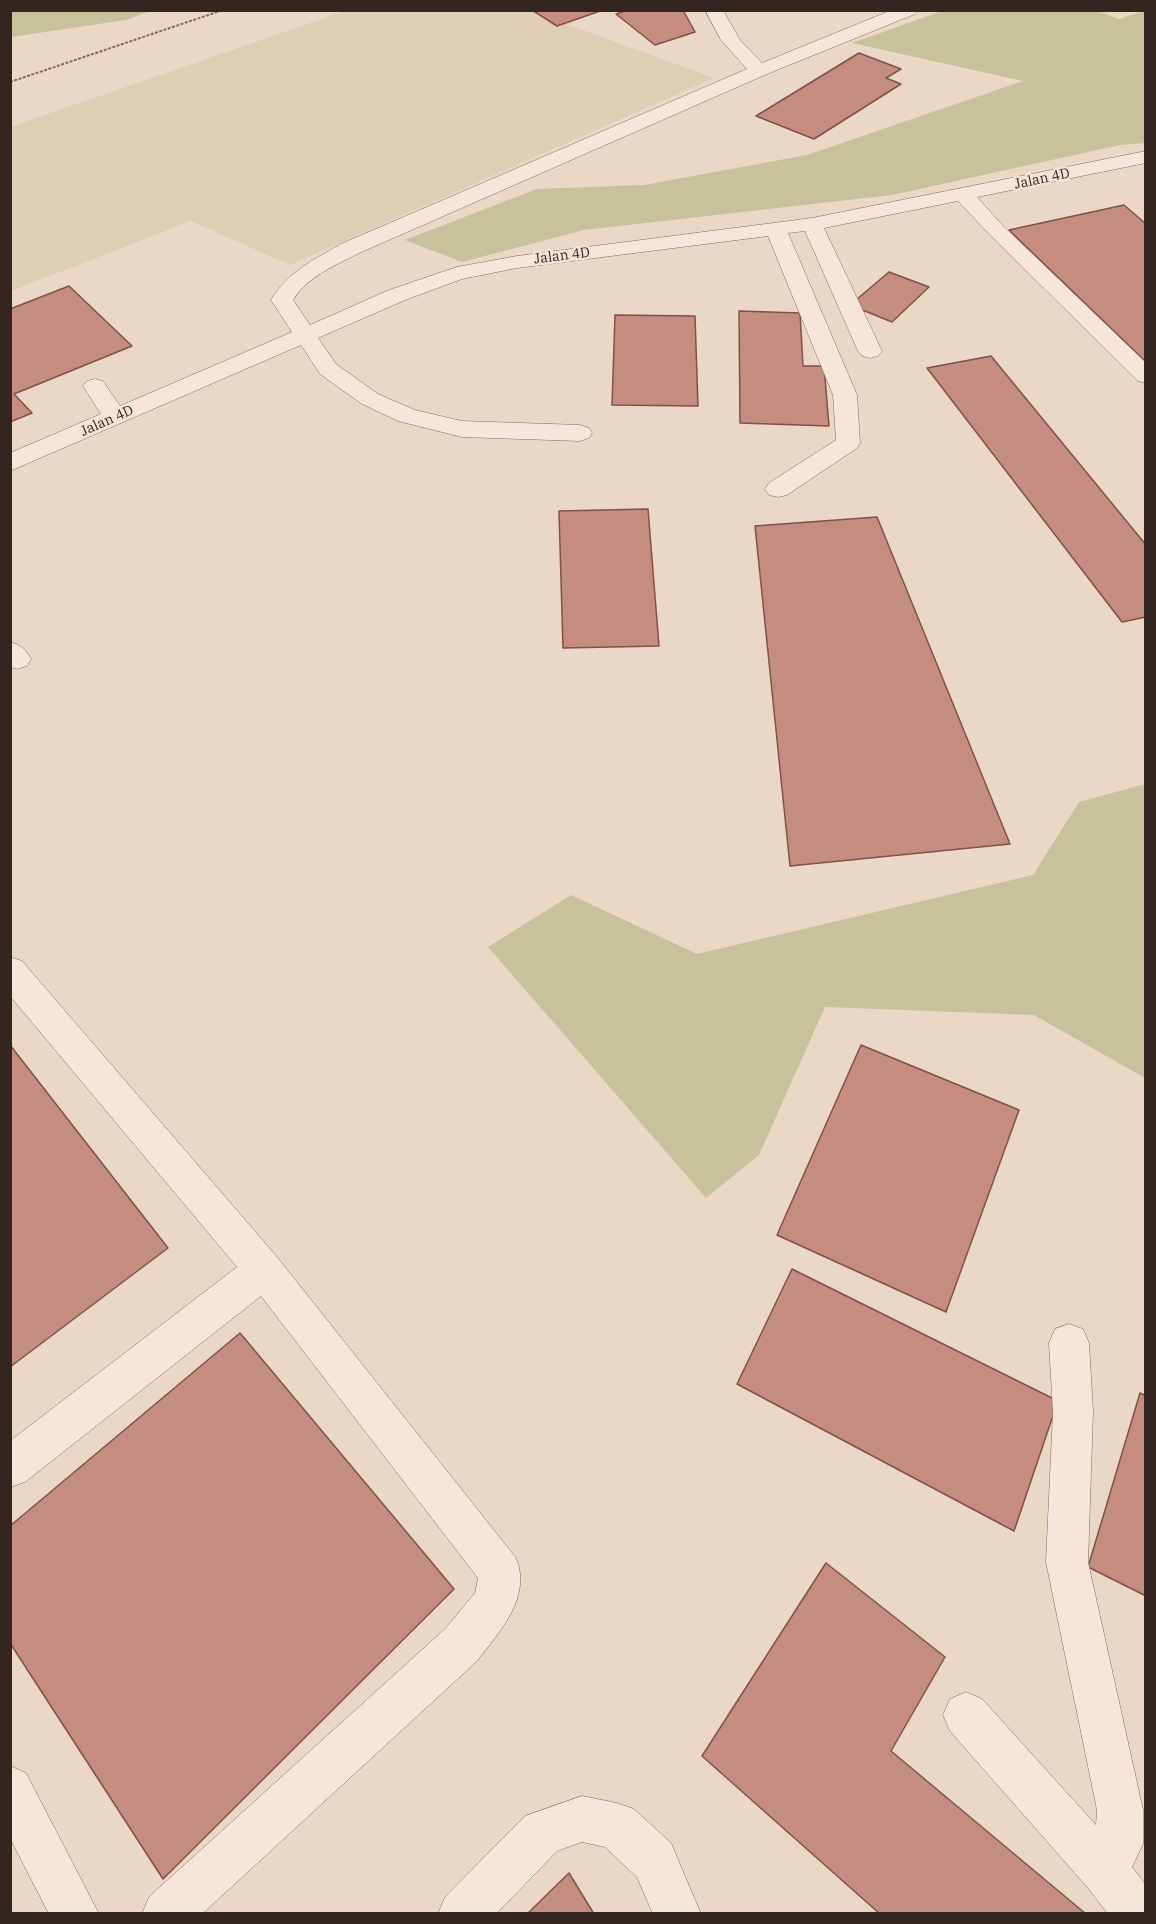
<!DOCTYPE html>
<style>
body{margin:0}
#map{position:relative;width:1156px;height:1924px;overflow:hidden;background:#ead7c6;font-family:"IBM Plex Serif",serif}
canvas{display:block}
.frame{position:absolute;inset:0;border:12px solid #352520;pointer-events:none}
</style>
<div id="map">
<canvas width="1156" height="1924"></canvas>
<div class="frame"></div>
</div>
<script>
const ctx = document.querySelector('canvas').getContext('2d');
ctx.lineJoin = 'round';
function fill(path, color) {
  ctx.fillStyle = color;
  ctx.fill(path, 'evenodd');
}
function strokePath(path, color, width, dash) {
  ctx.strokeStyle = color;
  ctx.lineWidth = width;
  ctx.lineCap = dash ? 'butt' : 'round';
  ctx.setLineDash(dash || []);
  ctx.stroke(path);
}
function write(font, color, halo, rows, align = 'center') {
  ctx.font = font + ' "IBM Plex Serif",serif';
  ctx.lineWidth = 5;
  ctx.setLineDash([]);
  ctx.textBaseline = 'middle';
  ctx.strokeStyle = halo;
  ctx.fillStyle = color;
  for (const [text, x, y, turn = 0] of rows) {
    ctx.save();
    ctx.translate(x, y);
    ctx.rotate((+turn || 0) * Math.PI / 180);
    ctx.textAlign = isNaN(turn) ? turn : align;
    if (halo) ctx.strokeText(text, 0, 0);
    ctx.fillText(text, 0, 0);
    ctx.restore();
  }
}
fill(new Path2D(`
 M345 11H531L714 78 290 265 191 221 11 291 10 127Z`), '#dfceb4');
fill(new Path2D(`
 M10 11 11 10 151 11 126 20 11 37Z
 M942 11H1097L1119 19 1145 11V143L1120 145 892 195 584 230 462 262 405 240 537 189 644 185 807 155 1023 81 852 43Z
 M1145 784V1078L1034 1015 825 1007 759 1155 706 1198 488 947 571 895 697 954 1033 875 1079 802Z`), '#c7c29b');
const building = new Path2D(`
 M532 10H603L557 26Z
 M628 10H683L695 32 655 45 616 14Z
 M859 53 901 69 886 78 901 84 814 139 756 116Z
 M1124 205 1146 224V362L1009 230Z
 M889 272 929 287 892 322 850 305Z
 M69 286 132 346 14 394 32 413 10 422V309Z
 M739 311 800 313 803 366H824L829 426 740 423Z
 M615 315 695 316 698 406 612 405Z
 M991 356 1146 545V617L1122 622 927 368Z
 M648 509 659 646 563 648 559 511Z
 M877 517 1010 844 790 866 755 526Z
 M10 1045 168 1248 10 1367Z
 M861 1045 1019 1110 946 1312 777 1235Z
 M792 1269 1058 1401 1014 1531 737 1384Z
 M240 1333 454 1589 163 1879 10 1643V1526Z
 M1140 1393 1146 1396V1596L1088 1567Z
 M826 1563 945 1657 891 1751 1086 1914H880L702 1756Z
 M569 1873 594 1914H527Z`);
fill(building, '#c58d80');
strokePath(building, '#815046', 1.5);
const minor = new Path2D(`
 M705 10H723L740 40 762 63 892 10H917L915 14 767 74 357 254C334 266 307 277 293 300L310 325 389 290 457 267 517 256 812 218 1146 151V163L977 197 1003 226 1146 363V383L1138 381 989 234 958 201 824 228 882 351 878 356 870 358 862 356 858 351 805 231 788 233 857 395 860 443 857 448 787 495 778 497 769 495 765 489 769 483 836 440 833 395 768 236 517 268 462 279 405 300 318 338 336 364 378 394 415 410 462 421 580 425 589 428 592 433 589 438 580 441 462 437 398 421 362 404 320 374 301 345 10 471V453L101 414 83 386 87 381 95 379 103 381 120 406 292 332 271 300C288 272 313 260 341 244L747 69 721 40Z
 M10 642C21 645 26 650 31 659L27 666 17 669 10 667Z
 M10 957 22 961 277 1257 516 1558C532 1597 500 1631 477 1661L202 1914H142L149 1897 445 1629 475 1593 478 1578 261 1296 25 1482 10 1487V1441L237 1267 10 996Z
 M1069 1324 1083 1329 1089 1343 1093 1412 1088 1562 1143 1810V1844L1132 1867 1146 1885V1914H1108L1088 1888 950 1731 943 1715 950 1699 966 1692 982 1699 1096 1825 1097 1810 1046 1562 1053 1412 1049 1343 1055 1329Z
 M10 1766 26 1773 99 1914H49L10 1838Z
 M582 1796 617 1803 634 1809 671 1843 701 1914H653L637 1877 605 1847 582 1842 557 1851 496 1914H438L445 1897 525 1816Z`);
strokePath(minor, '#84695e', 1);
strokePath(new Path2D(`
 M10 82 223 10`), '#84695e', 2, [3, 1.5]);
fill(minor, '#f6e6d9');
write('14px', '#352520', '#f2e3d5', [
 ["Jalan 4D",1042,179,-12],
 ["Jalan 4D",562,256,-7],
 ["Jalan 4D",107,421,-24]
]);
</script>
